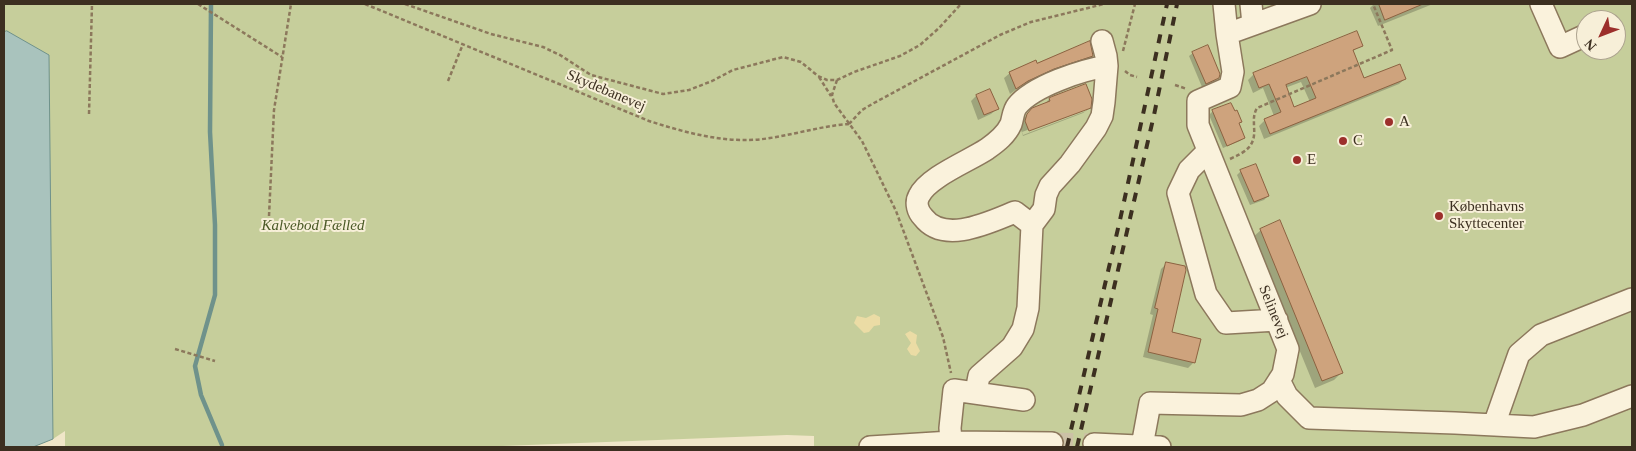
<!DOCTYPE html>
<meta charset="utf-8">
<style>
body{margin:0}
#map{position:relative;width:1636px;height:451px;overflow:hidden;background:#f0e6c8;font-family:"Times New Roman",serif}
canvas{display:block}
.frame{position:absolute;inset:0;border:5px solid #3c2f20;pointer-events:none}
.north{position:absolute;left:1576px;top:10px;width:50px;height:50px;box-sizing:border-box;background:#f7efd8;border:1px solid #aca28e;border-radius:50%;rotate:227deg;font-size:14px;font-weight:700;line-height:20px;text-align:center;color:#3c2f20}
.north::after{content:'';display:block;margin:auto;width:18px;height:22px;background:#9c2f2b;clip-path:polygon(50% 0,100% 100%,50% 72%,0 100%)}
</style>
<div id="map">
<canvas width="1636" height="451"></canvas>
<div class="frame"></div>
<div class="north">N</div>
</div>
<script>
const ctx = document.querySelector('canvas').getContext('2d');
ctx.lineJoin = 'round';
function fill(path, color) {
  ctx.fillStyle = color;
  ctx.fill(path, 'evenodd');
}
function strokePath(path, color, width, dash) {
  ctx.strokeStyle = color;
  ctx.lineWidth = width;
  ctx.lineCap = dash ? 'butt' : 'round';
  ctx.setLineDash(dash || []);
  ctx.stroke(path);
}
function write(font, color, halo, rows, align = 'center') {
  ctx.font = font + ' "Times New Roman",serif';
  ctx.lineWidth = 4;
  ctx.setLineDash([]);
  ctx.textBaseline = 'middle';
  ctx.strokeStyle = halo;
  ctx.fillStyle = color;
  for (const [text, x, y, turn = 0] of rows) {
    ctx.save();
    ctx.translate(x, y);
    ctx.rotate((+turn || 0) * Math.PI / 180);
    ctx.textAlign = isNaN(turn) ? turn : align;
    if (halo) ctx.strokeText(text, 0, 0);
    ctx.fillText(text, 0, 0);
    ctx.restore();
  }
}
fill(new Path2D(`
 M4 4H1632V447H814V436L787 435 477 447H65V431L53 439 4 32ZM1586 20H1616V50H1586Z`), '#c6ce9b');
fill(new Path2D(`
 M874 314 880 317V325L874 326 869 332 864 333 854 323 857 316 866 318Z
 M910 331 917 335 916 343 920 351 916 356 911 355 907 349 911 343 905 334Z`), '#ebdca5');
const water = new Path2D(`
 M7 31 49 55 53 439 33 447H4V32Z`);
fill(water, '#a9c3bd');
strokePath(water, '#6f928b', 1);
fill(new Path2D(`
 M1374 4H1433L1378 26 1370 8Z
 M1361 45 1352 52 1364 80 1405 79 1399 84 1264 139 1259 126 1265 120 1274 116 1263 88 1253 93 1248 80 1254 74ZM1301 82 1310 102 1293 109 1285 88Z
 M1193 53 1218 78 1214 82 1202 87 1189 56Z
 M1092 56 1086 61 1047 74 1021 86 1010 94 1004 78 1010 73 1037 64Z
 M1085 85 1089 107 1086 111V108L1022 132 1023 135 1086 111 1083 113 1023 136 1020 127 1021 121 1033 109 1044 105 1049 99Z
 M990 90 997 109 991 114 978 120 971 101 976 96Z
 M1213 111 1238 123 1244 138 1240 141 1223 148 1209 115Z
 M1241 171 1268 196 1264 200 1250 205 1237 175Z
 M1261 230 1341 373 1334 380 1315 388 1253 237Z
 M1167 263 1170 333 1194 362 1188 368 1143 357 1153 315 1150 314 1161 269Z`), '#0003');
strokePath(new Path2D(`
 M211 4 210 132 215 225V295L195 366 201 395 222 445`), '#6f928b', 4.5);
const building = new Path2D(`
 M1379 4H1423L1385 20Z
 M1357 31 1363 46 1353 50 1364 78 1400 64 1406 79 1270 134 1264 119 1281 112 1269 84 1259 88 1253 73ZM1307 77 1316 98 1294 107 1286 85Z
 M1090 41 1093 56 1054 69 1028 81 1016 89 1009 72 1036 60 1037 63Z
 M1208 45 1220 74 1219 78 1206 84 1192 52Z
 M1086 84 1092 99 1091 108 1029 131 1025 121 1027 114 1032 108 1050 101 1049 98 1051 97Z
 M990 89 999 109 984 115 976 95Z
 M1231 103 1235 111 1237 110 1242 122 1239 123 1245 138 1227 146 1212 110Z
 M1256 164 1269 196 1254 202 1240 170Z
 M1280 220 1343 373 1322 381 1260 229Z
 M1166 262 1185 266 1186 270 1172 332 1201 339 1195 363 1148 352 1158 309 1155 308Z`);
fill(building, '#cea37d');
strokePath(building, '#8c6241', 1);
strokePath(new Path2D(`
 M1052 443 1094 444`), '#ccc1a6', 21, [21, 11]);
const minor = new Path2D(`
 M1251 4 1253 24
 M1541 4 1560 47 1586 35
 M1227 34 1310 4
 M1208 151 1189 170 1178 193 1206 294 1226 323 1277 320
 M1032 225 1015 212C990 222 944 245 923 217 918 212 915 203 919 196 928 177 969 161 987 149 997 142 1006 135 1011 124 1013 118 1013 111 1017 106 1033 86 1082 70 1107 66
 M1279 380 1287 396 1309 418 1455 423 1534 427 1583 415 1632 396
 M976 392 979 376 1012 347 1023 329 1028 308 1032 225 1044 209 1046 195 1050 186 1070 164 1096 128 1102 116 1104 102 1107 66 1106 56 1102 41
 M1494 425 1519 354 1541 335 1632 299
 M951 442 950 428 954 390 1024 400
 M1094 444 1160 447
 M1142 446 1150 403 1241 405 1258 400 1272 391 1283 374 1288 349 1198 125V101L1230 87 1233 72 1227 34 1224 4
 M870 447 951 442 1052 443`);
strokePath(minor, '#8c785c', 24);
strokePath(new Path2D(`
 M198 4 282 57
 M365 4 649 121C687 133 729 145 770 138 797 134 821 126 849 124
 M405 4 491 34 543 47 560 55 591 75 663 94 689 90 712 81 733 70 783 57 801 62 818 76 827 80H837L854 72 900 56 920 45 939 28 961 4
 M1123 51 1135 4
 M1125 71 1130 75 1137 77
 M819 77 831 96
 M837 80 832 95 834 103 862 141 896 211 943 337 951 373
 M448 81 463 44
 M1175 85 1187 89
 M89 114 92 4
 M849 124 862 110 874 103 1000 35 1031 22 1104 4
 M1230 159C1245 152 1256 147 1254 127 1254 120 1253 115 1257 108L1392 50 1373 4
 M269 216 274 110 291 4
 M175 349 215 361`), '#8c785c', 2.5, [4, 2.5]);
strokePath(minor, '#faf2dc', 21);
strokePath(new Path2D(`
 M1067 447 1120 220 1167 4
 M1077 447 1154 115 1177 4`), '#3c2f20', 4, [9, 9]);
for (const [x, y, r, color] of [
 [1389,122,5,"#9c2f2b"],
 [1343,141,5,"#9c2f2b"],
 [1297,160,5,"#9c2f2b"],
 [1439,216,5,"#9c2f2b"]
]) {
  const dot = new Path2D();
  dot.arc(x, y, r, 0, 2 * Math.PI);
  ctx.fillStyle = color;
  ctx.fill(dot);
  strokePath(dot, '#f7efd8', 2);
}
write('15px', '#3c2f20', '#f7efd8', [
 ["Skydebanevej",606,91,23],
 ["Selinevej",1273,312,68]
]);
write('15px', '#3c2f20', '#f7efd8', [
 ["A",1399,122],
 ["C",1353,141],
 ["E",1307,160],
 ["Københavns",1449,207],
 ["Skyttecenter",1449,224]
], 'left');
write('italic 15px', '#4a5926', '#f7efd8', [
 ["Kalvebod Fælled",313,226]
]);
</script>
